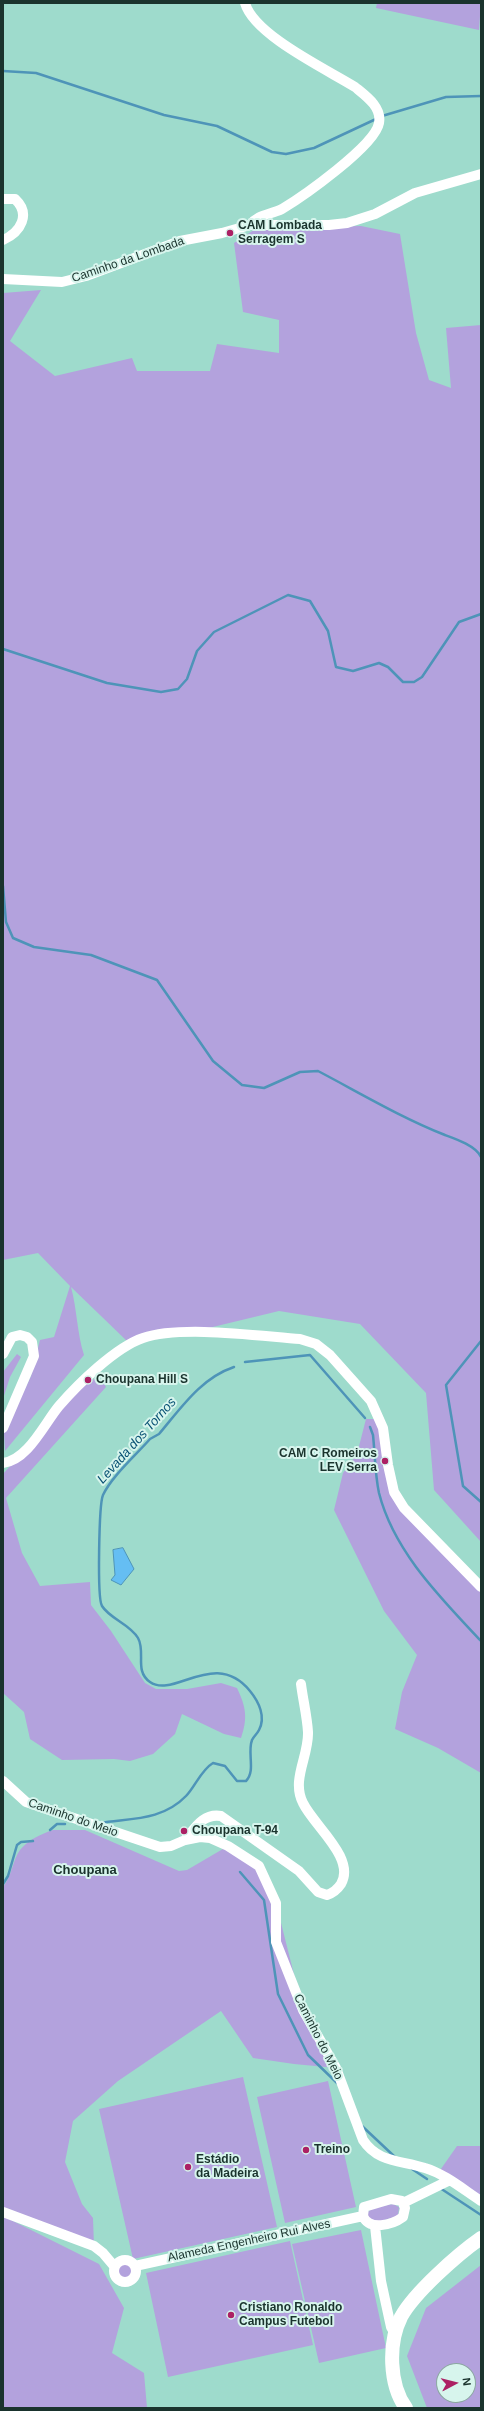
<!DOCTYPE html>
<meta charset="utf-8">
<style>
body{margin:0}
#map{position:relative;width:484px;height:2411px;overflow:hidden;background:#9edbcc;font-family:Arial,sans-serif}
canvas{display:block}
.frame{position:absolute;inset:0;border:4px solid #1a332d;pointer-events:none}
.north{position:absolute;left:436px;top:2363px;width:40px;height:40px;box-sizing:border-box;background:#d7f5ed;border:1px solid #8ba7a0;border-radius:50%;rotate:83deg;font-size:11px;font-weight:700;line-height:16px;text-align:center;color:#1a332d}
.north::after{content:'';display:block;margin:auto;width:14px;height:18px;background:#ac2164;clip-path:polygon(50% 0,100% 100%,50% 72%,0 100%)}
</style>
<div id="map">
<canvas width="484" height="2411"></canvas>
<div class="frame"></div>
<div class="north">N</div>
</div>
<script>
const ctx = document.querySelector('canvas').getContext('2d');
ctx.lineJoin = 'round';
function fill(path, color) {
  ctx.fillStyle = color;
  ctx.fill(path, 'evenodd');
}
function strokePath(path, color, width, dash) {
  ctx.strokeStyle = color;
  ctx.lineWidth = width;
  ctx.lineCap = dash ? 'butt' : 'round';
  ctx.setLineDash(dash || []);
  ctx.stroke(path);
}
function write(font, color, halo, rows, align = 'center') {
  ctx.font = font + ' Arial,sans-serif';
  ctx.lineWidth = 4;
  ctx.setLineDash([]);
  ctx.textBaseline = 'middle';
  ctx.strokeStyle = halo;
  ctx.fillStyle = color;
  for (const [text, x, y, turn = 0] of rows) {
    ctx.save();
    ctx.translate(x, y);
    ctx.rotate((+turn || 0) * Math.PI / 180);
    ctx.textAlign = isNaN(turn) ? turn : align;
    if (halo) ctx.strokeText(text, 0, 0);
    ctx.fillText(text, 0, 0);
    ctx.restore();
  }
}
fill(new Path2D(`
 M377 3H481L479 30 376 8Z
 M361 226 400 234 416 333 429 380 451 388 446 328 481 325V1542L434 1490 426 1393 360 1324 279 1311 192 1332 130 1344 71 1287C77 1309 77 1333 84 1355L5 1451 4 1433 31 1376 40 1340 54 1337 70 1286 38 1253 3 1260V293L41 290 10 341 55 376 132 358 137 371H210L217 344 279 353V320L243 312 234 243 257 228Z
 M17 1354 21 1357 10 1377 3 1399V1372Z
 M88 1379 102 1380 106 1387 6 1498 22 1553 40 1586 90 1582 91 1605 111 1631 145 1683 156 1689H187L221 1683 237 1688C246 1707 248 1718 241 1738L224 1734 182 1714 175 1734 153 1754 130 1761 114 1759 62 1760 30 1739 24 1712 3 1693V1474Z
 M366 1419H381L395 1492 481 1587V1773L438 1748 395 1729 402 1692 417 1655 384 1611 334 1510 343 1473 357 1454Z
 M53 1830H85L179 1871 187 1870 228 1846 259 1866 276 1903 303 2010 336 2068 294 2064 253 2058 221 2011 118 2081 73 2121 65 2162 82 2204 93 2218 94 2246 3 2212V1887C12 1876 13 1859 20 1850 28 1840 41 1834 53 1830Z
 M243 2077 277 2227 133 2259 99 2109Z
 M328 2081 356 2207 285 2223 257 2097Z
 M457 2146H481V2202L436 2176Z
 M393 2204 399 2207 398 2216 374 2223 368 2218V2212L372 2208Z
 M3 2216 99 2264 124 2308 112 2353 144 2373 147 2408H3Z
 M361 2230 386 2348 319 2363 292 2244Z
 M290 2241 313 2345 168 2377 146 2273Z
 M116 2271a9 9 0 1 1 18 0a9 9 0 1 1-18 0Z
 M481 2265V2408H427L407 2356 426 2308ZM444 2371H468V2395H444Z`), '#b3a2dd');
const water = new Path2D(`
 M123 1548 134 1569 121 1585 111 1580 115 1575 113 1550Z`);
fill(water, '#65bef3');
strokePath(water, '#4e94b8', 1);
strokePath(new Path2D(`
 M3 71 36 73 164 115 217 126 272 152 286 154 314 148 376 119
 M382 116 446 97 481 96
 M3 649 107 683 161 692 178 689 187 679 197 651 214 632 288 595 310 601 328 631 336 667 353 671 379 663 388 667 403 682H414L422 677 459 622 481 614
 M3 886 6 922 13 938 34 947 91 955 157 980 213 1061 242 1085 264 1088 300 1072 318 1071C360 1093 400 1117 445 1135 456 1139 476 1146 481 1157
 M481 1341 446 1385 463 1486 481 1502
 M245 1362 310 1355 365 1418
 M370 1427 373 1435C375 1454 375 1475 379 1493 394 1552 441 1598 481 1641
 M100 1823C130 1818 162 1821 186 1796 195 1787 201 1770 213 1763L225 1766 237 1781H246C256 1771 247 1753 252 1740 254 1736 257 1734 259 1730 266 1717 259 1702 250 1691 215 1648 174 1699 150 1682 134 1671 146 1652 138 1638 130 1624 110 1619 102 1606 97 1598 99 1504 103 1495 112 1476 136 1455 150 1439L159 1434C181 1408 201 1378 234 1367
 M50 1830 57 1824H65
 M240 1872 264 1900 278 1994 308 2055 337 2083
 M3 1884 8 1876 17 1845 21 1842 33 1841
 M362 2126 395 2157
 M412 2169 427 2179
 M440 2188 481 2215`), '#4e94b8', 2.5);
strokePath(new Path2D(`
 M245 3C254 35 326 69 355 87 366 96 382 107 379 123 375 146 302 197 282 209 270 215 258 214 250 225
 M3 199H15C31 214 21 232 3 240
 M3 279 62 282 86 276 180 241 222 233 250 225H329L347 223 375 214 415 193 481 174
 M3 1354 12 1337 20 1335 27 1337 32 1342 34 1356 3 1428
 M3 1463C28 1460 44 1424 59 1406 78 1384 116 1347 143 1338 181 1325 259 1336 300 1339L316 1344 330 1355 371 1401 383 1428 388 1465 394 1492 404 1508 481 1587
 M3 1781 26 1802 160 1847 171 1846 185 1840 200 1837 210 1838 228 1846 259 1866 276 1903V1942L303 2010 336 2068 363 2140C378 2163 401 2160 425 2168 445 2174 464 2190 481 2201
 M185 1840C195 1828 203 1813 221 1816L299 1871 318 1892 327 1895C333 1893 337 1890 341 1884 356 1858 314 1826 303 1803 291 1780 309 1756 308 1732 307 1716 303 1700 301 1684
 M391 2199 402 2201 405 2208 403 2217C392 2225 369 2231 363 2216L364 2207Z
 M403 2203 448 2181
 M3 2212 94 2246 103 2253 114 2266
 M375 2226 381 2281 391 2327 395 2334
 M114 2271a11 11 0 1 1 22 0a11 11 0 1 1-22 0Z
 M135 2266 363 2216`), '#fff', 10);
strokePath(new Path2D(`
 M406 2408C389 2385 388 2343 401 2317 414 2293 458 2254 481 2238`), '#fff', 14);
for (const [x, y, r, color] of [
 [230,233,4,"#ac2164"],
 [88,1380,4,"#ac2164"],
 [385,1461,4,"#ac2164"],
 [184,1831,4,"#ac2164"],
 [306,2150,4,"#ac2164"],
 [188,2167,4,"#ac2164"],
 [231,2315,4,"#ac2164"]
]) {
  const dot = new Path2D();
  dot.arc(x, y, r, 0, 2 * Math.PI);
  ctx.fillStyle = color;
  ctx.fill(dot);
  strokePath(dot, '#d7f5ed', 1.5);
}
write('bold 12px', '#1a332d', '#d7f5ed', [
 ["CAM Lombada",238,226],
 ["Serragem S",238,240],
 ["Choupana Hill S",96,1380],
 ["CAM C Romeiros",377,1454,"right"],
 ["LEV Serra",377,1468,"right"],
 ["Choupana T-94",192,1831],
 ["Treino",314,2150],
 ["Estádio",196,2160],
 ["da Madeira",196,2174],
 ["Cristiano Ronaldo",239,2308],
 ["Campus Futebol",239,2322]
], 'left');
write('12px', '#1a332d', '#d7f5ed', [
 ["Caminho da Lombada",128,260,-19],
 ["Caminho do Meio",73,1818,19],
 ["Caminho do Meio",318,2037,63],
 ["Alameda Engenheiro Rui Alves",249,2241,-12]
]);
write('italic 13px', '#075073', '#d7f5ed', [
 ["Levada dos Tornos",137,1441,-48]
]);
write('bold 13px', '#1a332d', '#d7f5ed', [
 ["Choupana",85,1870]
]);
</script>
